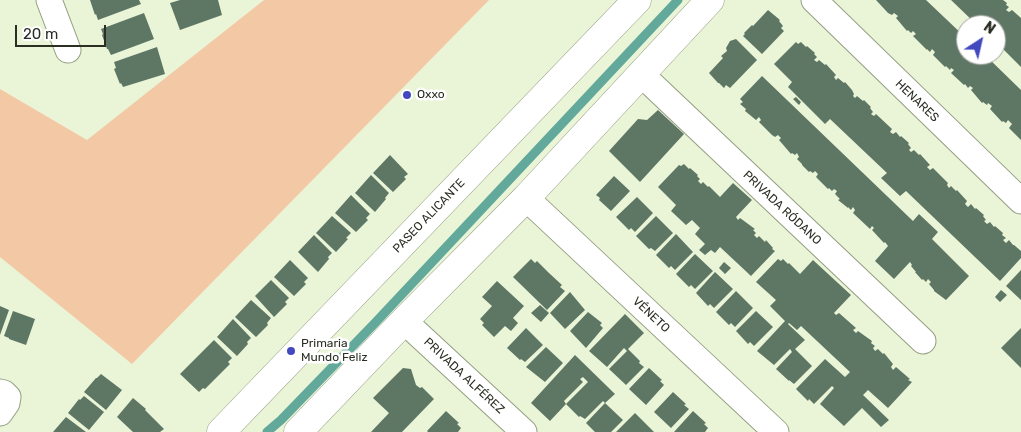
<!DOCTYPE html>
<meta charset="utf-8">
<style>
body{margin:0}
#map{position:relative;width:1021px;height:432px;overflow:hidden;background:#eaf4d7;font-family:Rubik,sans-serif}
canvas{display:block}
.north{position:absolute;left:956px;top:15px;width:50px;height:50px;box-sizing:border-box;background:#fff;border:1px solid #aaaba7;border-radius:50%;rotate:35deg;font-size:14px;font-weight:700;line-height:20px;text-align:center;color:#2a2e23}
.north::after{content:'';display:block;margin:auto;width:18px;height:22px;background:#4248bd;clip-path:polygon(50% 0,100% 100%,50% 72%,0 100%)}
.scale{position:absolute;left:15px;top:25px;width:91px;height:22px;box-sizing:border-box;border:2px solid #2a2e23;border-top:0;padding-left:6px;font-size:15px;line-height:18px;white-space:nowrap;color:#2a2e23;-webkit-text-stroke:4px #fff;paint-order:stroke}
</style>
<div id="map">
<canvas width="1021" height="432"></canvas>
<div class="north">N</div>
<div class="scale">20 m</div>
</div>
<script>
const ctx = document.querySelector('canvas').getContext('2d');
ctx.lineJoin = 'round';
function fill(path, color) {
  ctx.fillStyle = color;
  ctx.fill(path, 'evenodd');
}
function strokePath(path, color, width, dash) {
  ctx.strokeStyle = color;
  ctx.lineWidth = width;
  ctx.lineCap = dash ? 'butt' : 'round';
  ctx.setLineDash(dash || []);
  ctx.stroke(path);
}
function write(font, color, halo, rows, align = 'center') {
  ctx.font = font + ' Rubik,sans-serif';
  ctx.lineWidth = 5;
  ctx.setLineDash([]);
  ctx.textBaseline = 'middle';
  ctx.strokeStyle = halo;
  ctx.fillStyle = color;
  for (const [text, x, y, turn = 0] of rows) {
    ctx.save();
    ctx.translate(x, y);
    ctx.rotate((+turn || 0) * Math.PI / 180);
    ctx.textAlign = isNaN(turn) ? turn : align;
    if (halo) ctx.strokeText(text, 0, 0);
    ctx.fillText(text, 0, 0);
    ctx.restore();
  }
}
fill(new Path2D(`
 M264 0H489L132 364 0 257V89L87 140Z`), '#f3c9a5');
strokePath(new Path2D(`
 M267 432 281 420 374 324 678 0`), '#62a89b', 9);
fill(new Path2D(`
 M90 0H139L141 4 98 20 96 14 95 15Z
 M180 0H218L222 15 180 30 170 3Z
 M876 0H926L966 38V55H985L1021 90V140L1009 128 1012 124 1008 120 1006 123 1003 121 1002 122 990 109 992 106 988 103 987 105 983 102 982 103 971 90 973 88 970 86 968 88 965 84 964 85 951 73 954 70 951 68 950 70 946 66 945 67 933 55 935 52 932 49 930 52 927 49V50L913 36 916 34 913 31 911 33 908 30 907 31 896 18 898 16 894 13 892 15 888 13Z
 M951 0H1003L1007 3 1006 5 1009 7 1006 10 1009 12 1012 10 1021 18V67L996 42V25H977Z
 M768 10 780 20 779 21 783 26 781 28 784 31 762 54 743 36 745 34 744 33 752 25 753 26Z
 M144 13 154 39 111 55 108 49H107L102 35 103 34 101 29Z
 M736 39 757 60 730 88 726 85 724 88 719 83H718L709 73 723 58 721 56 727 51 726 48 730 41Z
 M796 42 798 44 801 42 806 47 807 46 815 53 814 54 817 57 814 60 817 62 819 60 825 65 826 64 836 75 834 77 836 80 838 78 844 83 845 82 852 90 854 94 853 96 855 98 857 96 863 101 864 100 871 107 870 108 873 112 871 114 874 116 876 114 892 129 890 132 893 134 896 132 900 137 901 136 909 143 908 144 911 148 909 150 911 152 914 150 919 155 920 154 930 165 927 167 930 170 933 168 948 183 947 185 949 188 951 186 956 191 957 190 967 201 965 204 968 207 971 204 975 209 976 208 984 215 983 216 986 220 984 221 987 224 990 222 994 227 995 226 1003 233 1002 235 1006 238 1003 240 1006 243 1009 240 1013 245H1014L1021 251V258L1000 281 906 191 900 196 881 178 887 173 830 119 825 124 788 87 792 82 774 64Z
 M157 47 165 74 123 87 121 83 120 84 114 69 116 68 114 62 117 61Z
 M762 76 913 221 919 214 938 232 932 239 969 276 946 300 934 291V290L929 284 931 282 928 279 926 282 923 279 922 280 915 272H916L911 266 912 265 910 262 894 279 875 261 888 246 885 242 884 243 872 230 874 228 872 226 870 229 853 213 855 210 853 207 851 210 848 207V208L838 200 840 199 835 194 837 191 834 189 832 191 829 188 828 189 816 177 818 174 815 171 813 173 810 171 809 172 802 165V164L797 159 799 157 797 153 795 155 792 153 791 154 779 140 781 138 778 135 775 137 772 135 759 122 761 120 759 117 756 120 745 111 746 109 740 104 743 102 740 99Z
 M796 97 801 102 799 105 793 99Z
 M658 110 684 134 640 182 609 151 638 119 647 120Z
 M390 155 408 174 404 177 406 179 393 192 373 173Z
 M684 164 689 169 690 168 698 175 697 176 700 179 698 181 701 184 703 182 708 187 709 186 720 197 733 183 752 200 736 217 738 220 740 218 755 229 753 230 756 233 754 235 757 238 759 236 765 242 766 240 773 248 772 249 775 251 751 276 720 247 715 253 711 250 705 255 699 250 705 244 695 234 700 228 692 220 686 225 671 211 676 205 658 187 679 165 681 166Z
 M371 175 389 193 385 198 386 199 375 212 355 193Z
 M614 176 630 191 611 211 599 200 600 198 596 195Z
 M351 195 370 214 366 218 368 220 356 232 335 213Z
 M637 197 653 213 635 232 631 228 629 230 616 217Z
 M332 216 351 233 346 238 348 239 336 252 316 233Z
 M656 216 673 233 655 251 651 248 649 249 636 236Z
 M676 234 693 252 675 270 671 266 669 268 656 255Z
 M314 235 332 253 328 257 329 259 318 272 298 252Z
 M695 254 713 271 695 289 691 285 689 287 676 274Z
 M531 259 535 263 537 261 549 273 562 285 560 287 565 291 547 310 513 277Z
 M778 259 781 261 783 259 788 264 789 263 800 274 813 260 851 295 834 313 836 315 839 313 856 328 853 330 856 333 858 331 872 341 871 343 875 346 873 348 875 351 878 349 883 354 884 353 893 364 891 367 893 370 896 367 910 379 908 380 912 382 888 408 868 390 863 395 889 420 881 427 862 408 844 426 820 404 834 388 832 386 814 404 809 399 808 401 796 389 825 359 845 377 850 372 801 326 797 330 789 323 788 324 805 340 795 349 812 366 794 384 789 380V381L776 369 792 352 790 349 774 365 757 351 785 321 770 306 776 300 756 282Z
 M290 260 308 278 304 282 306 284 294 296 274 277Z
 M724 262 731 268 725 274 719 268Z
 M1021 270V300L1006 286Z
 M715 272 733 289 714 308 710 304 708 306 696 293Z
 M271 280 289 298 285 302 287 304 274 317 255 296Z
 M497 281 524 306 513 318 518 323 511 331 505 326 494 337 482 325 484 323 480 319 492 306 482 297Z
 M1001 290 1007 295 1000 302 995 297Z
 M736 291 753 308 735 327 731 323 729 325 716 312Z
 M570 292 585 310 565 329 550 313Z
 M251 300 271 318 267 323 268 325 256 337 235 317Z
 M540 305 549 313 541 322 531 313Z
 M0 306 9 310 0 335Z
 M13 311 35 319 26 345 9 339V338L4 336Z
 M756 311 773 327 754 346 750 342 748 344 736 331Z
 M588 312 602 323 600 325 603 328 586 348 570 331Z
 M625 314 644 333 628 349 640 361 639 363 644 367 626 385 609 369 627 351 624 348 607 367 589 351Z
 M233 319 251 338 247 342 248 344 237 356 217 337Z
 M526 328 543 345 525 362 521 359 520 360 507 348Z
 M1021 328V368L1001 348Z
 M214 340 232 358 228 362 230 364 205 389 203 388 199 392 180 374Z
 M546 347 563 363 545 382 526 367Z
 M575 355 615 394 605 403 603 401 585 419 580 416 579 417 566 404 588 382 583 377 580 379 583 382 564 401 566 404 550 421 531 403Z
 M403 368 411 369 416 385 420 388 422 387 434 399 402 432H371L389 413 373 398Z
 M649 368 662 380 660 381 664 385 646 405 629 389Z
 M101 374 122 390 106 410 84 392 96 378H97Z
 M673 392 686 404 684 405 689 409 671 428 654 412Z
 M84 396 104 412 89 430 68 413 79 399 80 400Z
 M133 398 146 409 145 410 164 429 160 432H133L117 417Z
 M605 403 623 420 611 432H595L586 423Z
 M446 411 459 423 457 424 461 428 458 432H428L427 431Z
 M693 411 706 423 704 424 708 428 705 432H674Z
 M635 413 654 432H616Z
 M66 417 86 432H53Z`), '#5e7765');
const minor = new Path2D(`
 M49 0 68 50
 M814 0 1021 201
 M641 74 923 341
 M526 198 776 432
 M404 321 524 432
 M0 392 4 393 8 397 7 403 0 413`);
const tertiary = new Path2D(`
 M221 432 637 0
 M298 432 404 321 526 198 710 0`);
strokePath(minor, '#949e83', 27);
strokePath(tertiary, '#949e83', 29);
strokePath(minor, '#fff', 25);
strokePath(tertiary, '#fff', 28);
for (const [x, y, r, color] of [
 [407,95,5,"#4248bd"],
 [291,351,5,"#4248bd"]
]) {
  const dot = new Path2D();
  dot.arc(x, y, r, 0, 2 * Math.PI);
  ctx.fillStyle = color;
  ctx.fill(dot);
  strokePath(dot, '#fff', 2);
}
write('12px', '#2a2e23', '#fff', [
 ["Oxxo",417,95],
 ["Primaria",301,344],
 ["Mundo Feliz",301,358]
], 'left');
write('12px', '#2a2e23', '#fff', [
 ["HENARES",917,101,44],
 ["PRIVADA RÓDANO",782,208,43],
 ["PASEO ALICANTE",429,216,-46],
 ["VÉNETO",651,315,43],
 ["PRIVADA ALFÉREZ",464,376,43]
]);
</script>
